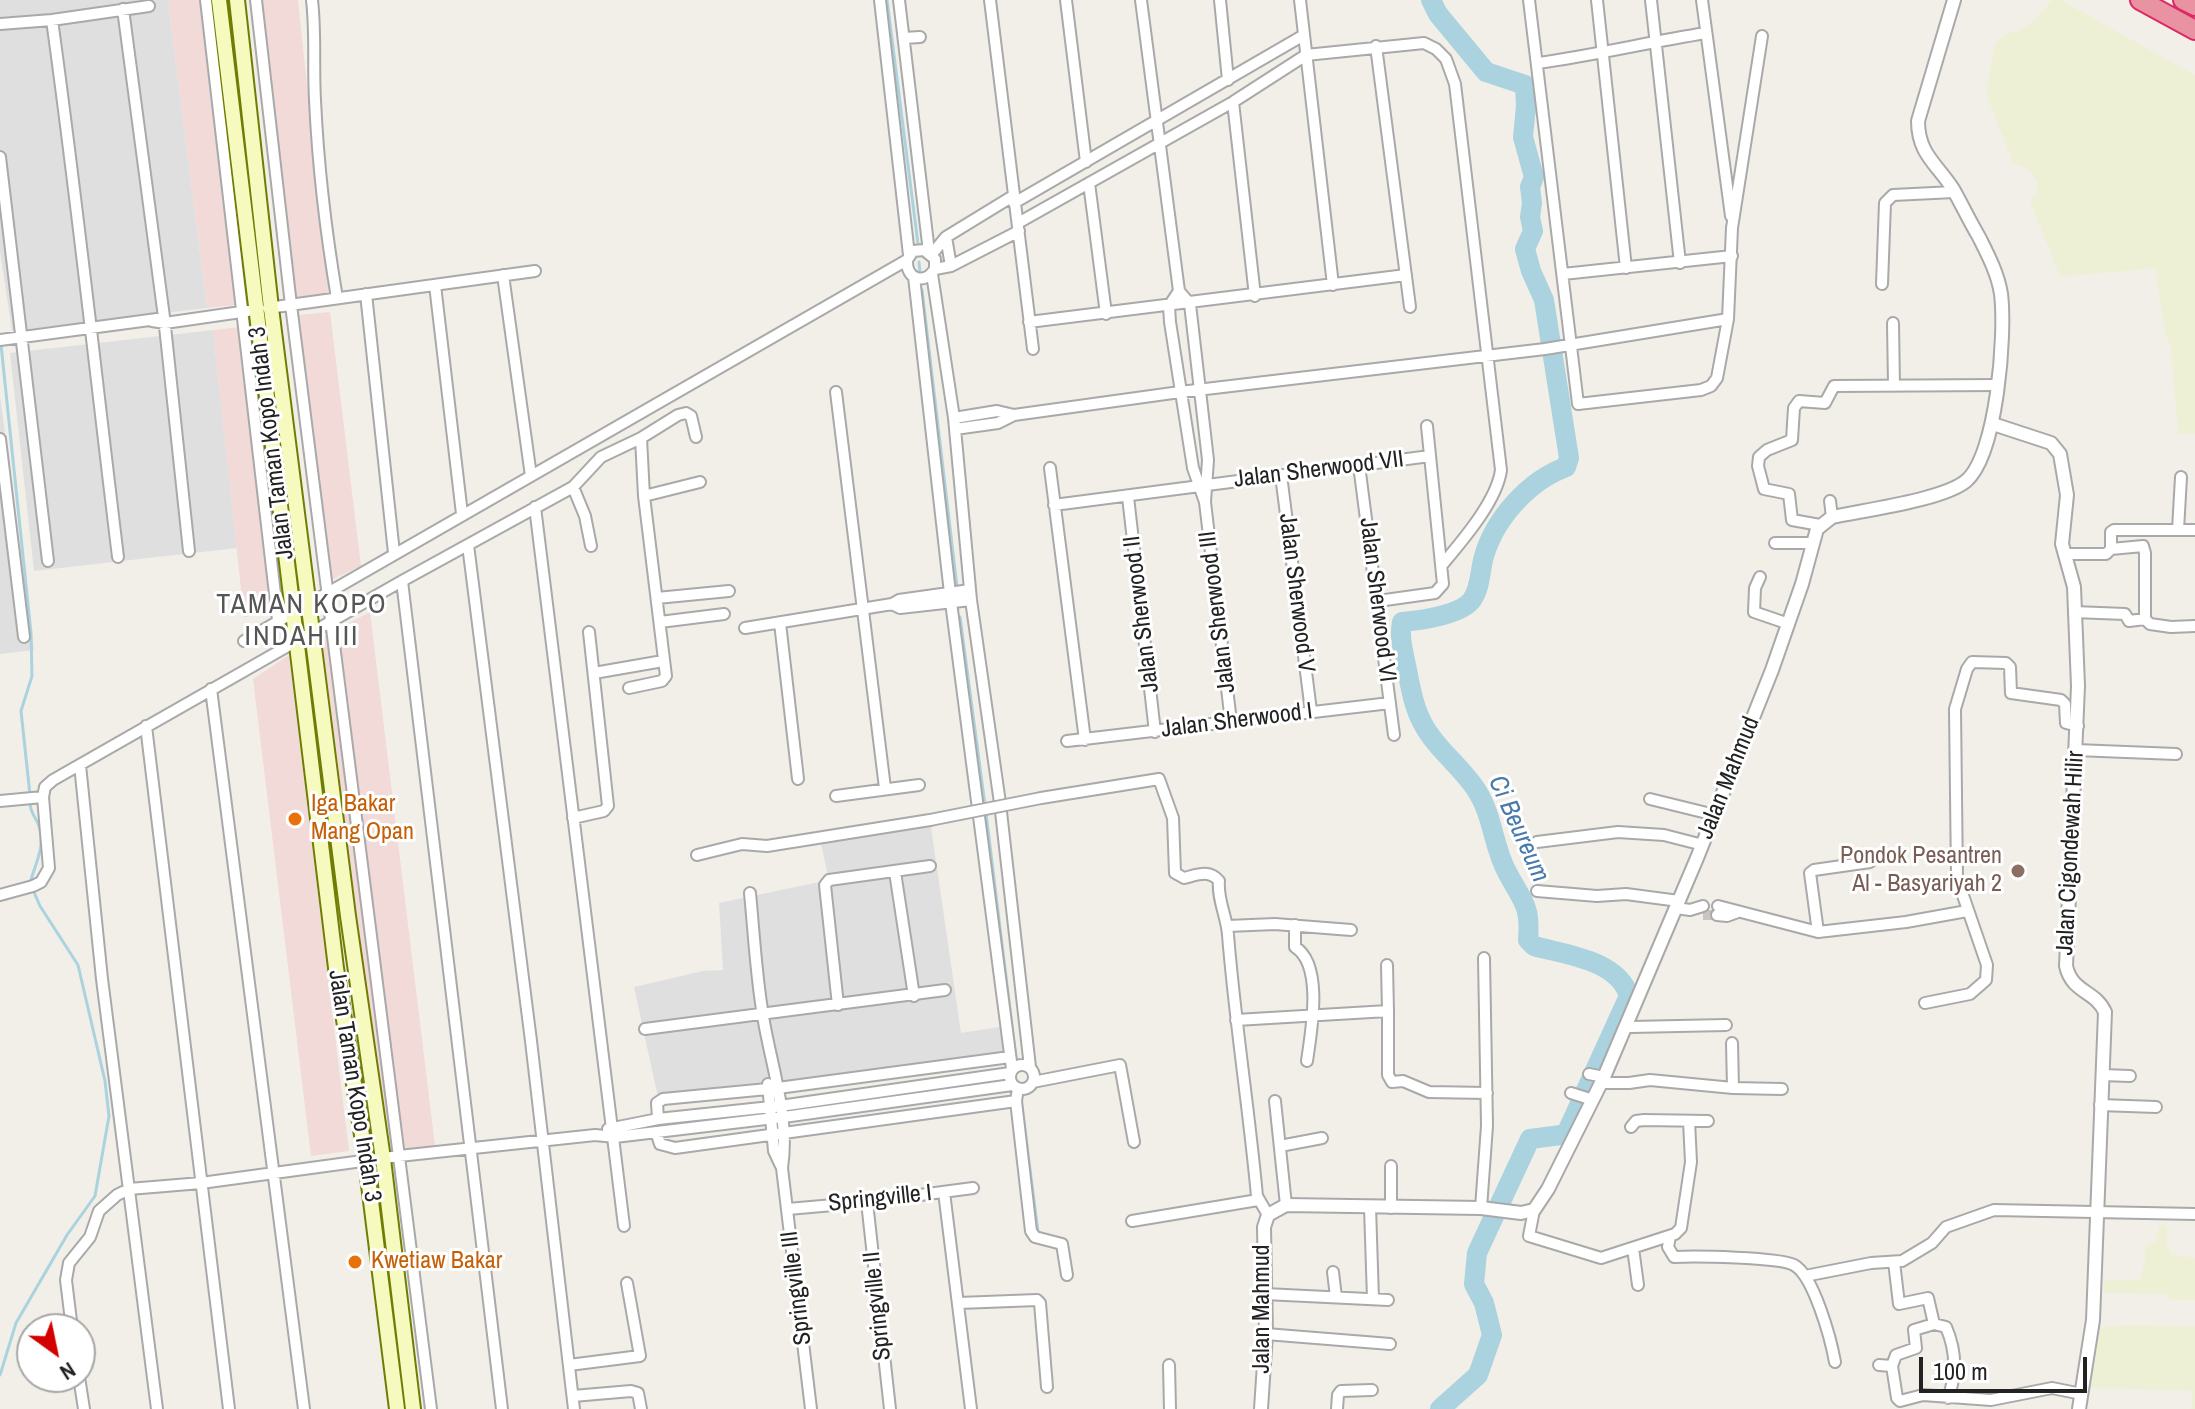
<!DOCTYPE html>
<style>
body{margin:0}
#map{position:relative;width:2195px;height:1409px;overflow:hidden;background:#f2efe9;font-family:"Archivo Narrow",sans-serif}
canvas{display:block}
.north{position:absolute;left:16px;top:1313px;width:80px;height:80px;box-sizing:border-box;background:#fff;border:2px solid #a7a7a7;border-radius:50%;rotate:147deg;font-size:22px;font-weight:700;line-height:32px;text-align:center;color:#222}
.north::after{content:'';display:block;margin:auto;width:28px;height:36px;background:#d40000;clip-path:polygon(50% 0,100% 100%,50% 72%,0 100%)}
.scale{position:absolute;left:1919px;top:1357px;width:168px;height:36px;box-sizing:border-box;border:4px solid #222;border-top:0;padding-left:10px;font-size:24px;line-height:28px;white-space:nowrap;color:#222;-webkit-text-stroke:6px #fff;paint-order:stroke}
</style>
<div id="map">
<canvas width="2195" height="1409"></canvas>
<div class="north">N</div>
<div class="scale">100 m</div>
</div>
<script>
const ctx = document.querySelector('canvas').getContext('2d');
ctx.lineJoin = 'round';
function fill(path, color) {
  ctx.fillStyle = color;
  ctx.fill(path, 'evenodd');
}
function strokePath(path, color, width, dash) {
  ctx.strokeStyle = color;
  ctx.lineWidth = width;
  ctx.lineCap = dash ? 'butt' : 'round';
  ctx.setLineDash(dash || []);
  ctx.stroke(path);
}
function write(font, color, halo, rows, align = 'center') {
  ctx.font = font + ' "Archivo Narrow",sans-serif';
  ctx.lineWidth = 6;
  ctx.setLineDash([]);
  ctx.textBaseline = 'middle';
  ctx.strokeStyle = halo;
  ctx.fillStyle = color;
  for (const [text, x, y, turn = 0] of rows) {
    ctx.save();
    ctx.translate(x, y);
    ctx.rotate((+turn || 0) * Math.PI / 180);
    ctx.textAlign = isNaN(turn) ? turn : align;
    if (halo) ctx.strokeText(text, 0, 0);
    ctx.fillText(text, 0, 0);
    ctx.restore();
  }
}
fill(new Path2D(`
 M0 0H168L207 308 12 331 0 251Z
 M213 330 237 548 34 571 10 353Z
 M0 396 34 650 0 654Z
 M930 820 961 1033 1006 1026 1010 1057 659 1102 634 987 703 971 723 970 719 903 829 880 820 839Z`), '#e0dfdf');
fill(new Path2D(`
 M168 0H211L246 304 207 308Z
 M250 0H298L329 294 286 299Z
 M330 312 361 566 320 585 287 316Z
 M251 326 284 612 244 617 213 330Z
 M370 612 435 1146 386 1153 322 637Z
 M289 655 349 1151 311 1156 253 679Z`), '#f2dad9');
fill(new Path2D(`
 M2052 0H2061L2195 75V434H2178L2171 347 2165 333 2155 268 2060 277 2030 201 2037 192V181L2028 169 2013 163 1986 94 1995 43 2008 33 2018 31 2032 22Z
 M2160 1224 2167 1226V1245L2171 1254 2195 1258V1300H2170L2166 1294 2104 1293V1280H2140L2145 1261V1246L2154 1243Z
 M2127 1325 2195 1326V1409H2191L2193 1391 2091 1388 2100 1327Z`), '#eef0d5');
strokePath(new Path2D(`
 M887 0 918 244
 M919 262 920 273
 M922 290 957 587
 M0 335 31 633 32 676 21 711 30 795
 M960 617 985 805
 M30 803C30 813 36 817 39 826 46 846 35 864 30 883
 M986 813 1016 1059
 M1022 1107 1038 1232
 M0 1375 16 1323 67 1235 95 1196 109 1116 105 1081 78 965 40 906 33 890`), '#aad3df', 3);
strokePath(new Path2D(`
 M1431 0 1438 14 1486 72 1525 85 1526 106 1523 137 1534 177 1530 187 1532 203 1530 217 1533 231 1525 249 1531 271 1544 300 1569 458 1566 467C1528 481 1493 520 1483 560 1480 573 1480 590 1471 601 1459 615 1419 621 1402 622 1399 637 1403 650 1406 665 1410 684 1413 706 1423 724 1436 749 1462 767 1477 791 1493 816 1493 846 1507 872 1522 901 1531 904 1528 940L1534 946C1566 955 1618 960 1629 996L1567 1132 1561 1135 1530 1139 1477 1253 1474 1284 1484 1303 1492 1335 1478 1375 1440 1409`), '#aad3df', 20);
strokePath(new Path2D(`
 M1703 915H1717`), '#c8c6c1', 10, [10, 5]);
const minor = new Path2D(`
 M206 0 278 620
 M256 0 291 305 431 1409
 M312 0C316 35 313 66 315 100 318 165 326 233 337 298
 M880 0 909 255
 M899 0 929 252
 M990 0 1033 349
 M1066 0 1086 162
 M1141 0 1179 291 1190 304 1208 460 1205 502
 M1220 0 1228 80
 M1300 0 1333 285
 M1529 0 1578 404 1701 390 1711 386 1717 378 1728 319 1732 228 1762 36
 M1597 0 1626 268
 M1651 0 1680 263
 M1702 0 1731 216
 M123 9 164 317 189 551
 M52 20C77 199 96 378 118 557
 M0 24 52 20 149 6
 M904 38 920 37
 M1376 46 1410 307
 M1538 63C1595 55 1649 42 1706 33
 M1233 102 1255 296
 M0 157 48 561
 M1089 183 1106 314
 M1014 203 1304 35
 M1018 223 1233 102 1306 55 1424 43 1436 49 1446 59 1455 84 1501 470C1497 501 1462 541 1442 565
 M946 237 951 266
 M932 254 946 237 1013 196
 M935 269V259L924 250 913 251 907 260C906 280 925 285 935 269L951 266 1019 231
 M932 274 954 418 971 600 1000 803 1030 1067
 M1563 274 1732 256
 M503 275 531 476
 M914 277 951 602 1012 1069
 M1882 284 1885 203 1893 195 1954 192
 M435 285 462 514
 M1179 291 1169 306 1170 322 1193 468 1205 502 1231 722
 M366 294 394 553
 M268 308 535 271
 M152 321 165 323 248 311
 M1029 322 1406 275
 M1893 323 1894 386
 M0 340 157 319
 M836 392 885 788
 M1014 415 1180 392 1545 349 1728 319
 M954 418 997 411 1014 415 998 423 955 429
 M0 439 24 637
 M1359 465 1394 735
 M1050 468 1085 740
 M1281 475 1311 711
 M573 487 585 516 591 546
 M644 496 700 482
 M1128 497 1155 732
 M1830 501 1832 517
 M1054 505 1430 456
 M535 507 624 1226
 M1820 525 1792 520 1789 494 1764 489 1758 466 1759 457 1767 450 1792 440 1794 408 1799 401 1825 403 1834 386 1997 385
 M2178 530 2181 477
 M1775 543H1812
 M468 545 531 1041 574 1409
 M2111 549 2143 546 2145 553V619
 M2064 554H2106L2111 549V532L2114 530H2195
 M1760 577 1755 588 1754 612 1789 624
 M402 581 502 1409
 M657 598 729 591
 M1378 601 1435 593 1443 584 1427 426
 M892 604 900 608 971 600
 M2074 612 2125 614 2129 621 2145 619 2150 624 2171 627 2195 626
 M660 622 724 614
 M780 623 798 779
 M745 628 892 604 899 600 970 590
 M244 641 907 260
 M594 673 663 661
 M629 688 662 681 666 676 644 496 641 438
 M211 689 304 1409
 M146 726 229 1409
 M1067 741 1390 703
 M2076 750 2176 754
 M80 765 102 979 157 1409
 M836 796 919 785
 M1041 798 1159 779 1173 818 1175 873 1184 878C1197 875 1209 869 1219 881 1217 899 1227 917 1228 935 1235 1022 1249 1109 1257 1196L1268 1215
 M1650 799 1715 815
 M0 801 43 797
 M573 818 604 811 608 806 589 632
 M1537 842 1618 832 1664 835 1703 845
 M697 855 742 844 767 846 930 820
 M895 872 914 996
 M1537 891 1597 896 1626 894 1679 901
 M750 893C754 934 756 975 763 1016 771 1066 790 1116 782 1168L811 1409
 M0 895 33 886 41 882 49 868 43 797 45 787 53 780 402 581 573 487 601 457 641 438 678 415 686 413 691 416 696 437
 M1718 906 1818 932 1906 922 1967 911
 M1676 908 1690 910 1703 906
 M1717 915 1727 916 1738 912
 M1295 925V947C1324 965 1311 1032 1307 1061
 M1228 926 1275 924 1351 930
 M1818 932 1810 873 1814 870 1870 862
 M1387 965 1388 1011
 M1925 1003 1970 994 1986 980 1987 965 1957 878 1955 709 1967 669 1972 662 2006 663 2010 667 2011 693 2061 700 2065 704 2066 723 2078 726
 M838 1005 825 885 829 880 930 866
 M1236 1020 1388 1011V1075L1392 1082 1403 1081 1429 1092 1487 1093
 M1626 1025 1631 1027 1726 1025
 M645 1029 945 990
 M1732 1043 1733 1088
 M1010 1077a12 12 0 1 1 24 0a12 12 0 1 1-24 0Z
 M1589 1074 1604 1077
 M2102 1075 2130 1076
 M1033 1082 1120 1065 1134 1142
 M1601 1083H1629L1650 1080 1733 1088 1782 1089
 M768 1084 774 1151 781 1166
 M1018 1088 1016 1101 1031 1231 1035 1237 1062 1244 1067 1275
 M1571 1093 1593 1100
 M1275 1101 1286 1205
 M2100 1105 2156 1107
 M658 1119 657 1103 663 1099 778 1088 1010 1057
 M1631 1127 1636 1121 1644 1120 1708 1121
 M608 1129 658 1119 780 1106 1010 1073
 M656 1132 660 1144 675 1148 1016 1101
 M1280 1146 1322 1138
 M1391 1166V1208
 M944 1192 971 1409
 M867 1202 890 1409
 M1370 1207 1373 1299
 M1481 1208 1487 1126 1484 958
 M788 1209 867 1202 973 1188
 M1534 1210 1529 1236 1601 1258 1675 1234 1681 1228 1691 1162 1689 1121
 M1132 1221 1258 1200
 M1670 1236 1668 1247 1674 1257C1694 1256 1779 1257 1794 1265 1814 1276 1831 1340 1835 1362
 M1633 1248 1638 1285
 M1894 1262 1899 1304 1928 1298 1934 1324 1914 1330 1916 1348 1896 1355 1892 1366 1897 1398 1900 1401 1923 1395 1991 1400 2052 1388 2082 1394
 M1333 1272 1336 1297
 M1805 1276 1871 1263 1902 1261 1932 1243 1946 1227 1994 1210 2195 1214
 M1265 1294 1388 1300
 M959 1303 1037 1300 1040 1303 1047 1387
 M1934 1324 1946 1327C1956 1350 1957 1374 1948 1398
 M72 1329 66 1280 69 1263 90 1237 99 1211 117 1195 129 1189 201 1183 399 1156 595 1135 615 1137 791 1116 1012 1085
 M1266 1334 1390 1344
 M569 1365 640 1356 627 1283
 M1169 1365 1170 1409
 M1879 1365 1892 1366
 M79 1377 84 1409
 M573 1396 631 1391 638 1393 641 1409
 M1337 1409 1338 1395 1341 1391 1372 1390`);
const tertiary = new Path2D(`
 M1993 424 2051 443 2060 454 2067 495 2062 544 2074 587 2078 686 2066 966C2072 993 2095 990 2105 1012L2093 1320 2079 1409
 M1261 1409 1266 1334 1264 1227 1268 1215 1286 1205 1481 1208 1521 1213 1534 1210 1548 1189 1604 1077 1697 858 1772 670 1802 584 1817 529 1832 517C1864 510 1943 500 1966 481 1997 455 2006 334 2001 294 1998 274 1988 255 1979 237 1970 222 1962 205 1953 189 1937 164 1918 154 1918 121L1954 0`);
const secondary = new Path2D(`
 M219 0 336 968 366 1161 397 1409
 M237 0 271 308 348 916 383 1159 413 1409`);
const motorway = new Path2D(`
 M2140 0 2195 30
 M2183 0 2195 6`);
strokePath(minor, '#a9a9a9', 14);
strokePath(tertiary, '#a9a9a9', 16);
strokePath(secondary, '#707d05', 18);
strokePath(motorway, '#dc2a67', 22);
strokePath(minor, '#fff', 10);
strokePath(tertiary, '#fff', 12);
strokePath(secondary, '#f7fabf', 14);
strokePath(motorway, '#e892a2', 18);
const minorBridge = new Path2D(`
 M930 820 1041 798`);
strokePath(minorBridge, '#a9a9a9', 14, []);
strokePath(minorBridge, '#fff', 10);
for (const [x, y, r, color] of [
 [295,819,8,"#e8710a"],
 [2018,871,8,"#8d6e63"],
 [355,1262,8,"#e8710a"]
]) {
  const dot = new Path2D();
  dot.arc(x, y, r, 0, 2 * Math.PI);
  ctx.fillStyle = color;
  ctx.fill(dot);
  strokePath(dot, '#fff', 3);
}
write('24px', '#222', '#fff', [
 ["Jalan Taman Kopo Indah 3",272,443,-97],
 ["Jalan Sherwood VII",1319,470,-7],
 ["Jalan Sherwood V",1296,593,83],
 ["Jalan Sherwood VI",1377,600,83],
 ["Jalan Sherwood III",1218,612,-97],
 ["Jalan Sherwood II",1142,614,-97],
 ["Jalan Sherwood I",1237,721,-7],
 ["Jalan Mahmud",1729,778,-68],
 ["Jalan Cigondewah Hilir",2071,853,-87],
 ["Jalan Taman Kopo Indah 3",354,1086,81],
 ["Springville I",880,1199,-6],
 ["Springville III",797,1288,-97],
 ["Springville II",878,1306,-96],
 ["Jalan Mahmud",1263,1309,-90]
]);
write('24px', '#c56008', '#fff', [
 ["Iga Bakar",311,805],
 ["Mang Opan",311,833],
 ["Kwetiaw Bakar",371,1262]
], 'left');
write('24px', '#785e54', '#fff', [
 ["Pondok Pesantren",2002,857],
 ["Al - Basyariyah 2",2002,885]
], 'right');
write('italic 26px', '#4a7aab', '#fff', [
 ["Ci Beureum",1518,829,66]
]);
ctx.letterSpacing = '2px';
write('28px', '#555', '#fff', [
 ["TAMAN KOPO",302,605],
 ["INDAH III",302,637]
]);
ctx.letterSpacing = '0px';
</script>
